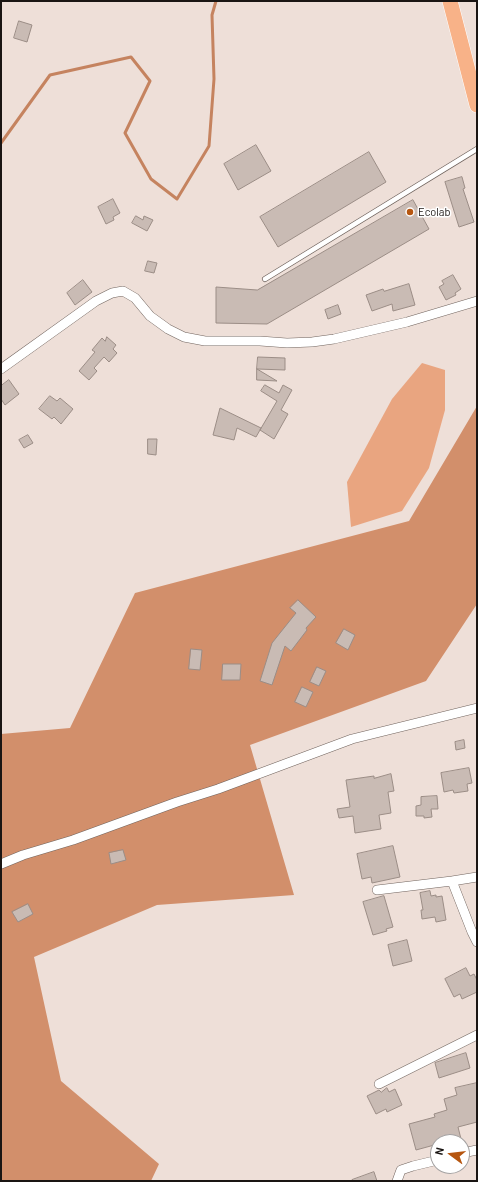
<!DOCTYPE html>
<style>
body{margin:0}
#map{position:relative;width:478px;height:1182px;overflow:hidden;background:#eedfd8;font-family:Barlow,sans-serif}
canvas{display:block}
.frame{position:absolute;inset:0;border:2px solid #1a1513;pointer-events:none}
.north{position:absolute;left:430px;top:1134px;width:40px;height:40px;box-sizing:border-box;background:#fff;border:1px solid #a3a1a1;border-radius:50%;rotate:285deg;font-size:11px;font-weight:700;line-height:16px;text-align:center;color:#1a1513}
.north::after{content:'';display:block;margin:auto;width:14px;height:18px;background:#b65610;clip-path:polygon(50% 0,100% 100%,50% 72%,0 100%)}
</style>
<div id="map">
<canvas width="478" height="1182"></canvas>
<div class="frame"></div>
<div class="north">N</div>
</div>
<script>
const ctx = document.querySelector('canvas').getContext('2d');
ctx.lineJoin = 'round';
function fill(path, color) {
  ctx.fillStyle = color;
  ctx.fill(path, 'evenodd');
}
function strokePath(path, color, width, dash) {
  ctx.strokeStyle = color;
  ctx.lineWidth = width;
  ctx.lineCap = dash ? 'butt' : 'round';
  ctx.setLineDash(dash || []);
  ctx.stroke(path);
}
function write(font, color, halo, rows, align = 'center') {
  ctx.font = font + ' Barlow,sans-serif';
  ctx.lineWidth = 3;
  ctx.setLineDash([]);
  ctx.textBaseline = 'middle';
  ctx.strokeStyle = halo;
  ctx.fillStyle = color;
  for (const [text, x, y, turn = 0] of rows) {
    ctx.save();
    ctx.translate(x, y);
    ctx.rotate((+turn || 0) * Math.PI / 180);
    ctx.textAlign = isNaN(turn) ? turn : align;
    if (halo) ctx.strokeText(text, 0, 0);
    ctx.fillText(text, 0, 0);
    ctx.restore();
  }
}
fill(new Path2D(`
 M422 363 445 370V410L429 468 402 511 351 527 347 482 392 399Z`), '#e9a580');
fill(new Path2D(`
 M477 406V604L426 681 250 745 294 895 157 905 34 957 61 1081 159 1164 151 1181H1V734L70 728 135 593 409 521Z`), '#d28f6b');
strokePath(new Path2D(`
 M1 143 50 75 131 57 150 81 125 133 151 179 177 199 209 146 214 79 212 15 216 1`), '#c5835f', 3);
const building = new Path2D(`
 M19 21 32 25 27 42 14 38Z
 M256 145 271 171 238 190 224 164Z
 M369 152 386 182 278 247 260 217Z
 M462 177 465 188 463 189 474 222 459 227 445 182Z
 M113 199 120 213 113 217 114 220 106 224 98 207Z
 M413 200 429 229 267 324 216 323V287L257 290Z
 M136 216 143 220 144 216 153 220 147 231 132 223Z
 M148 261 157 263 154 273 145 271Z
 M453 275 461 289 455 293 456 295 446 300 439 287 444 284 442 281Z
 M83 280 92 292 75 305 67 293Z
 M409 284 415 305 393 311 392 304 372 311 366 295 383 289 384 291Z
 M338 305 341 314 328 319 325 310Z
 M107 337 116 345 113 349 117 353 109 362 104 357 94 368 97 371 89 380 79 371 95 352 92 350 102 338 105 341Z
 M258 357 285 358V370L257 369Z
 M257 369 277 381 257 380Z
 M9 380 19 394 5 405 1 399V386Z
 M265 385 279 393 283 385 292 390 281 410 288 414 274 439 260 430 256 437 237 428 234 440 213 435 220 408 261 428 260 430 277 401 261 391Z
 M50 396 57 401 60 398 73 409 61 424 54 417 52 419 39 409Z
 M28 435 33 443 24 448 19 440Z
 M148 439H157L156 455 148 454Z
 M298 600 316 617 306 628 307 630 291 651 285 646 272 685 260 681 272 643 296 613 290 608Z
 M344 629 355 635 348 650 336 643Z
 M191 649 202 650 200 670 189 669Z
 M223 664H241L240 680H222Z
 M317 667 326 671 319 686 310 682Z
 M302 687 313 692 306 707 295 702Z
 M464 740 465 748 456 750 455 742Z
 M469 768 472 783 467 784 468 791 454 793 453 790 444 792 441 773Z
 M391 774 394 791 388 792 391 813 379 815 381 829 355 833 353 816 339 818 337 809 350 807 346 780 374 776V778Z
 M437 796 438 809H431L432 817 424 818V816H416V806L421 805V797Z
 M393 846 400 877 372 883 371 877 362 879 357 854Z
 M123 850 126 860 111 864 109 853Z
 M430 891 431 896 436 895V897L442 896 446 920 436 922 435 917 422 919 421 910H423L420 893Z
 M384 896 393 927 386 929 387 931 373 935 363 902Z
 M28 904 33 914 18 922 12 912Z
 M407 940 412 961 393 966 388 945Z
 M466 968 470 976 474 974 477 980V992L462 999 460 994 454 997 445 979Z
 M466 1053 470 1068 439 1078 435 1063Z
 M477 1083V1122L458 1127 461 1139 450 1142H438V1144L416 1150 409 1124 435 1117 434 1114 447 1110 444 1099 457 1095 455 1088Z
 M387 1088 389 1092 395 1089 402 1105 387 1112 386 1109 376 1114 367 1096 379 1090 381 1092Z
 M374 1172 377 1181H352V1180Z`);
fill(building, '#c9bbb4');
strokePath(building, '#9b8d86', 1);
const service = new Path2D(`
 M265 279 477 149`);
const minor = new Path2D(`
 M1 369 96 301 112 293 123 291 135 298 150 316 168 329 184 337 205 341H260L287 343 312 342 334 339 407 322 477 301
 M1 864 23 855 73 840 177 802 218 789 352 739 477 708
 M452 881 472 932 477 942
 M377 890 452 881 477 877
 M379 1084 477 1035
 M462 1153 477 1150
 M397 1181 401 1170 413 1166 438 1160`);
const trunk = new Path2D(`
 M450 1 477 105`);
strokePath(service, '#71645e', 6);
strokePath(minor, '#71645e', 10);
strokePath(trunk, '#fff', 16);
strokePath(service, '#fff', 4.5);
strokePath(minor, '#fff', 9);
strokePath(trunk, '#f8b288', 15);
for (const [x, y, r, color] of [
 [410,212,4,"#b65610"]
]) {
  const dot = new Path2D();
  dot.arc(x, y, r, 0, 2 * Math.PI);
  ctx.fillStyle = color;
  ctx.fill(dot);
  strokePath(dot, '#fff', 1.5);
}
write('11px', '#1a1513', '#fff', [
 ["Ecolab",418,212]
], 'left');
</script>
